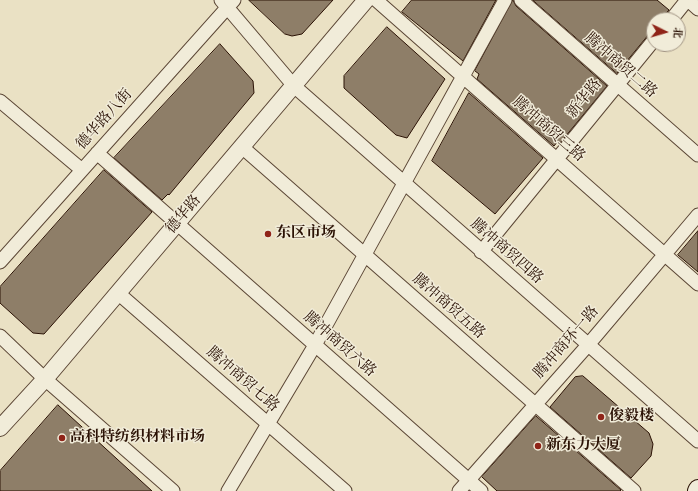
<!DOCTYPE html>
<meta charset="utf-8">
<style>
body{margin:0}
#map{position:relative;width:698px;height:491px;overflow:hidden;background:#eae1c4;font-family:"IM FELL English","Noto Serif SC",serif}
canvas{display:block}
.north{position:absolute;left:646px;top:12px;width:40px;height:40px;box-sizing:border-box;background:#f1ecd9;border:1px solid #a29584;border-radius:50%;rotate:95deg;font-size:11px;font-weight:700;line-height:16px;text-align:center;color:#2b1205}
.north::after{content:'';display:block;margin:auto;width:14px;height:18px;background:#8f2418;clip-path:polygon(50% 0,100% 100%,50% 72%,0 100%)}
</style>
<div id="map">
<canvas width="698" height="491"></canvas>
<div class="north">北</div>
</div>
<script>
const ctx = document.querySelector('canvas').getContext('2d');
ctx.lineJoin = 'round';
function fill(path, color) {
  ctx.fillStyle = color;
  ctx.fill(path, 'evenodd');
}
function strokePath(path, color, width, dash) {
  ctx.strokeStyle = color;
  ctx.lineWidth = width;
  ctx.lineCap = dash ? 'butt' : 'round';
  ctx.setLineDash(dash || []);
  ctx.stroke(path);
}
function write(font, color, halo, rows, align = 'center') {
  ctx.font = font + ' "IM FELL English","Noto Serif SC",serif';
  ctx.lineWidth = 3;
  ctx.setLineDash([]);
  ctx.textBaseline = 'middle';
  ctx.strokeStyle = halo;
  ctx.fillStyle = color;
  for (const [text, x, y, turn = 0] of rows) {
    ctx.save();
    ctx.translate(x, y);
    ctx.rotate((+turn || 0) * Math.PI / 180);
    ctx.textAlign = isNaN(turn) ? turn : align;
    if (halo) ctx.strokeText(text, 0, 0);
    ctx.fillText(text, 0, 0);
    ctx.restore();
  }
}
const building = new Path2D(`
 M249 0H333L302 34 292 36 285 34Z
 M412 0H496L463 61 402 12Z
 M513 0 516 6 607 86 560 143 558 141 554 146 477 79 479 74 475 71Z
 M533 0H657L669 10 660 20H654V28L617 73Z
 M387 27 445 79 407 138 396 135 344 88V76Z
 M220 44 253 81 254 93 169 195 168 194 162 200 114 158Z
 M469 93 543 158 495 214 432 161Z
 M104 170 152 212 44 334 33 333 0 303V287Z
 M698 231V272L678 255Z
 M583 376 649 433 653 444 651 456 631 478 550 407 575 377Z
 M58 405 152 491H0V471Z
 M536 416 621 490 620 491H497L482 477Z`);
fill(building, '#8e7e68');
strokePath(building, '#2b1205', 1);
const minor = new Path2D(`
 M221 0 294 86 698 441
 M376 0 698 284
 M521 0 698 155
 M688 0 698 9
 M671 20 687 0
 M0 101 82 170
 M242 147 634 491
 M97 153 481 491
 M481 252 654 40
 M0 262 234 0
 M118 293 345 491
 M0 336 45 379 173 491
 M228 491 315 345 505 0
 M459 491 588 345 698 215`);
const tertiary = new Path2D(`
 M0 428 45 379 366 0`);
const secondary = new Path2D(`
 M697 491 698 489`);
strokePath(minor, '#5b4635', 15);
strokePath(tertiary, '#5b4635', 18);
strokePath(secondary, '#2b1205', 20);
strokePath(minor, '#f1ecd9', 13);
strokePath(tertiary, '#f1ecd9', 16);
strokePath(secondary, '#f1ecd9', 18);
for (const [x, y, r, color] of [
 [268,234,4,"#8f2418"],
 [601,417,4,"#8f2418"],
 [62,438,4,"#8f2418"],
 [538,446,4,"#8f2418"]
]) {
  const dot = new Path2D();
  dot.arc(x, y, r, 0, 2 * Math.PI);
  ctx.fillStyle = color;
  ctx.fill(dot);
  strokePath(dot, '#f1ecd9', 1.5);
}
write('15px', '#2b1205', '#f1ecd9', [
 ["腾冲商贸二路",620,66,41],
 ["新华路",585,99,-51],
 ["德华路八街",105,120,-48],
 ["腾冲商贸三路",548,130,41],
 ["德华路",184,215,-50],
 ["腾冲商贸四路",506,252,41],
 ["腾冲商贸五路",448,307,41],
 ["腾冲商环一路",567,343,-49],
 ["腾冲商贸六路",339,345,41],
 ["腾冲商贸七路",242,380,41]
]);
write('bold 15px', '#2b1205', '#f1ecd9', [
 ["东区市场",276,234],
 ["俊毅楼",609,417],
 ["高科特纺织材料市场",70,438],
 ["新东力大厦",546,446]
], 'left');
</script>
